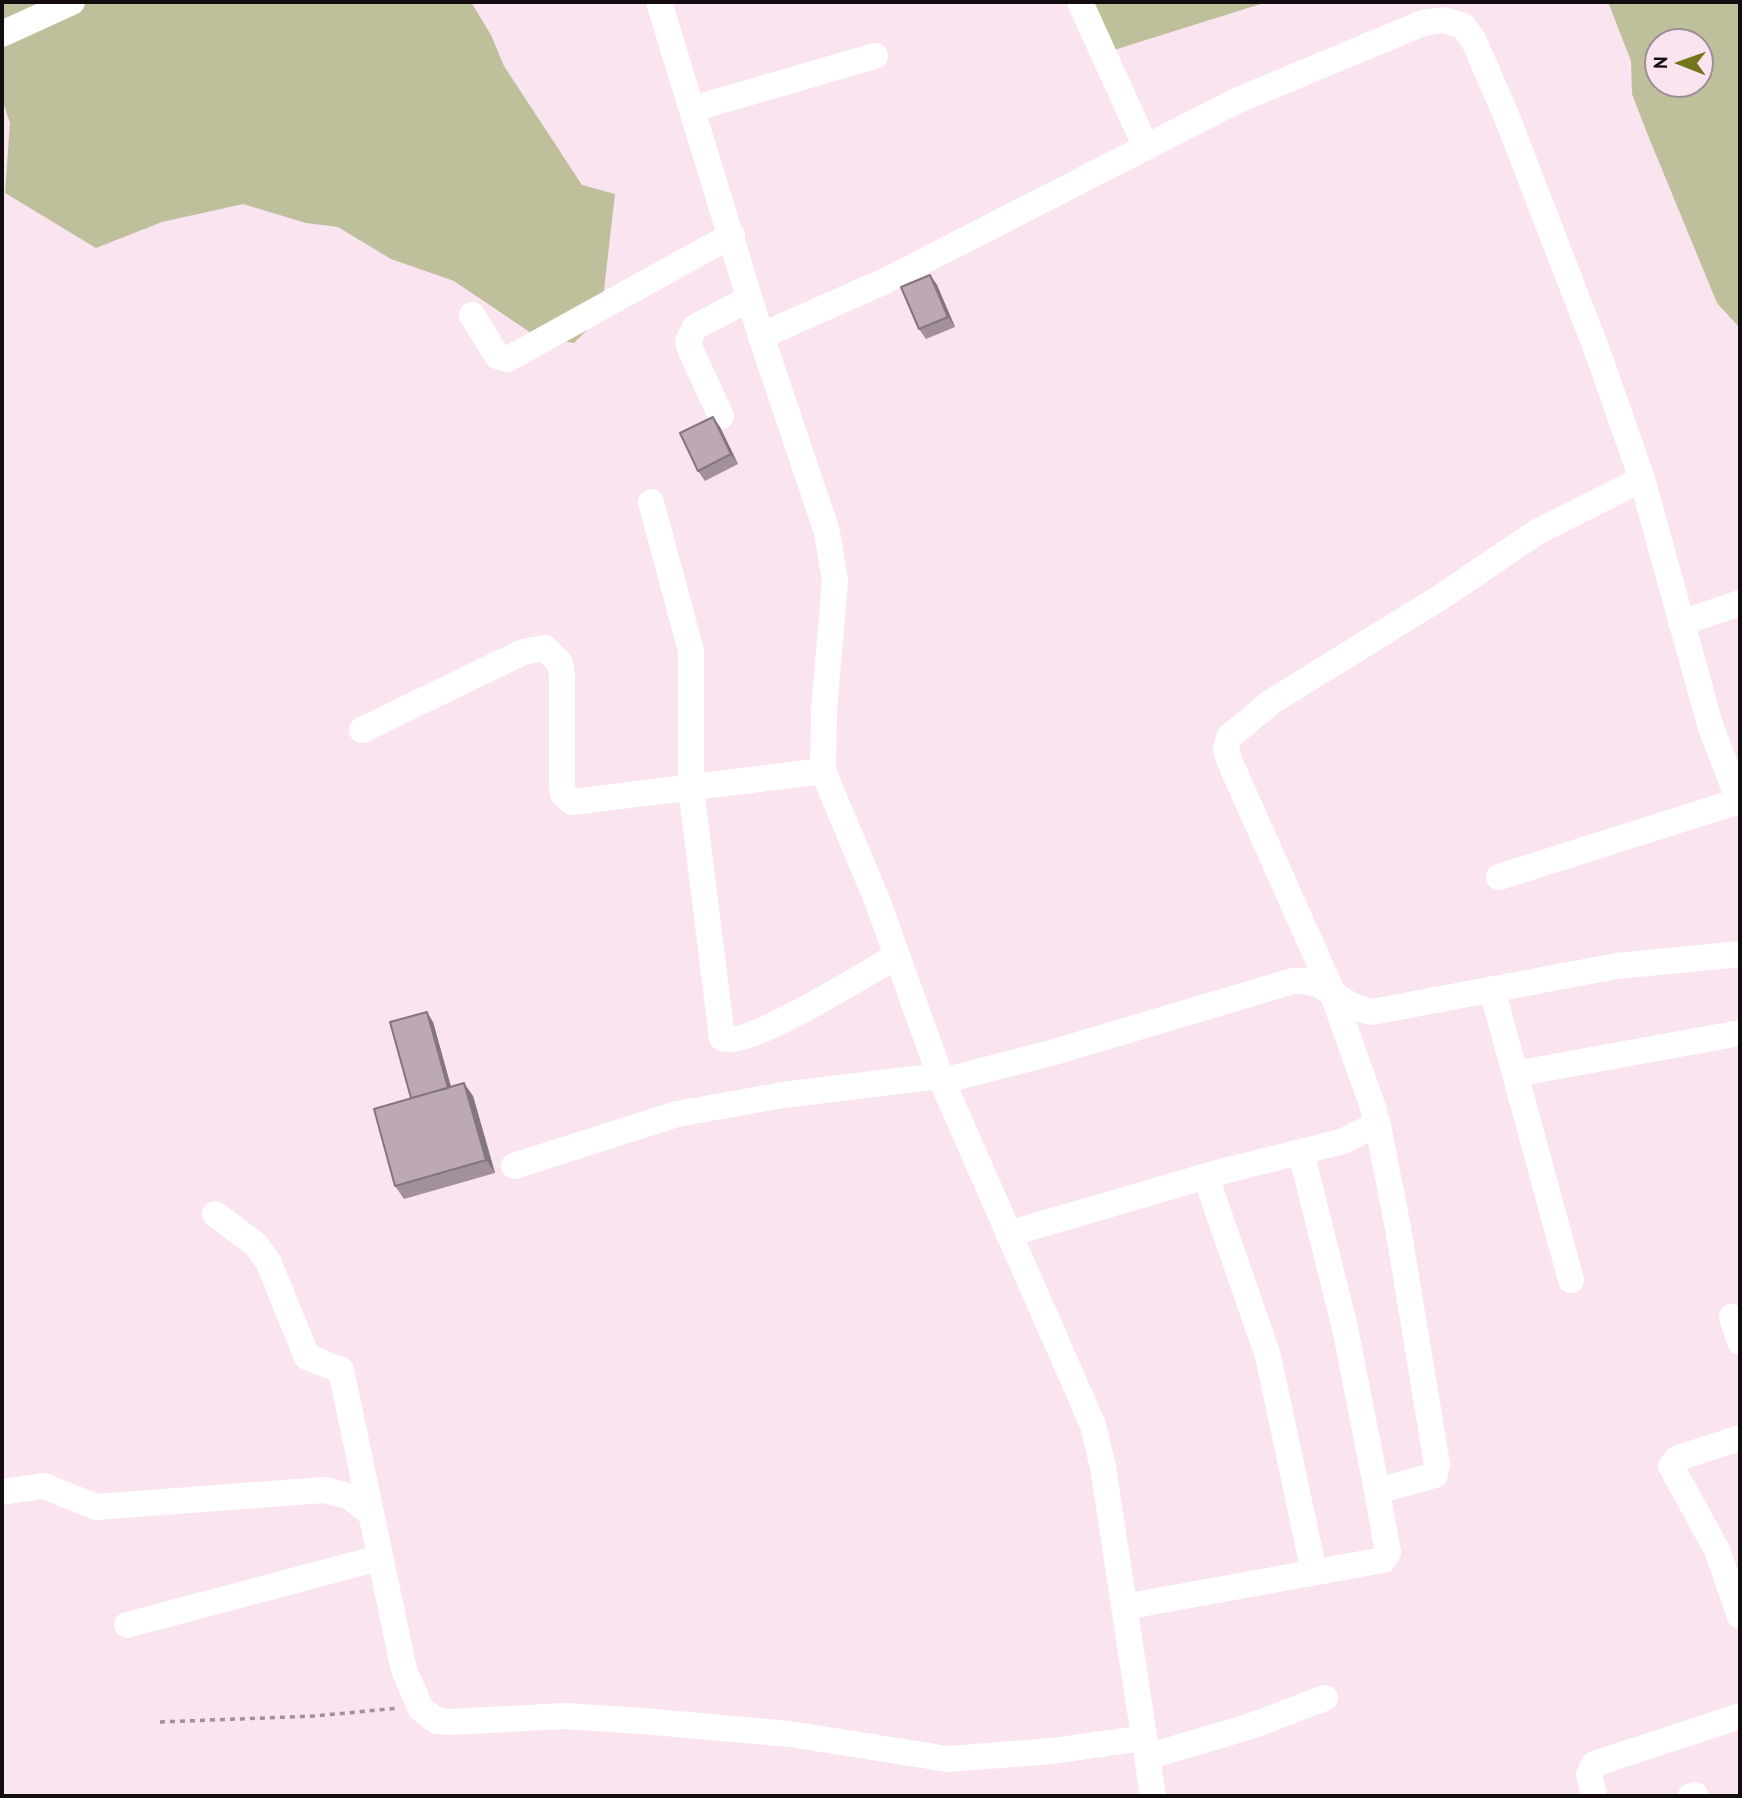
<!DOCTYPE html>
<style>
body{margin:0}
#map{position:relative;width:1742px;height:1798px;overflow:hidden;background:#f9e4f0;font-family:"PT Sans",sans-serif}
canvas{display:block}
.frame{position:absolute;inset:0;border:4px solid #120c10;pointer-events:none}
.north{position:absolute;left:1644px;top:28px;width:70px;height:70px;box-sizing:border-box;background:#f9e4f0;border:2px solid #9d8e96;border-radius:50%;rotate:271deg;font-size:19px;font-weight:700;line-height:28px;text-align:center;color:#120c10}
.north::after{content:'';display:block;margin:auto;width:24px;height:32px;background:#74761c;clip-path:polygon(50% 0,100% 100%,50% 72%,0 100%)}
</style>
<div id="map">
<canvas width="1742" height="1798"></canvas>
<div class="frame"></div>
<div class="north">N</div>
</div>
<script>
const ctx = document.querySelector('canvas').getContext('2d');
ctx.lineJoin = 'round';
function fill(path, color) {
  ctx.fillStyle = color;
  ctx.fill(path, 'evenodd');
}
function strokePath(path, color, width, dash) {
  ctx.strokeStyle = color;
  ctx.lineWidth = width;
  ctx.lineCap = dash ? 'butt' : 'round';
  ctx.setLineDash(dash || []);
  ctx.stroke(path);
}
fill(new Path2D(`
 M2 2H471L491 35 504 66 582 185 615 194 601 316 574 343 537 337 454 281 391 259 338 227 306 223 243 204 162 222 96 248 5 193 10 123 2 99Z
 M1083 2H1267L1114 50Z
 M1608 2H1740V328L1717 303 1647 133 1632 94 1631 61ZM1658 42H1700V84H1658Z`), '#bec09c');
strokePath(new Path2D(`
 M160 1722 315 1716 399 1708`), '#9f9099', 3.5, [5, 5]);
strokePath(new Path2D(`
 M659 2 761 336 827 532 835 581 824 711 823 771 877 900 942 1081 1051 1053 1293 981C1327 977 1340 1008 1372 1012L1617 966 1740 954
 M1080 2 1145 145
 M2 34 72 2
 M692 109 875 56
 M472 315 497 356 508 359 732 235
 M761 336 885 281 1236 101 1423 23 1444 20 1463 26 1473 39 1506 115 1598 353 1642 479 1711 728 1740 803
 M721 416 690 349 688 341 695 327 749 299
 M651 502 691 651V789L722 1038C748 1049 868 972 897 956
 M1681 623 1740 603
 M362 730 523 652 545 648 560 663 562 676V785L563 794 572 802 823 771
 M1499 877 1739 801
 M1492 989 1571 1280
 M1515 1074 1740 1033
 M942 1081 1093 1425 1103 1467 1153 1796
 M1301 1152 1345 1328 1377 1491
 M514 1166 677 1114 783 1095 939 1076
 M1206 1177 1268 1356 1314 1572
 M215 1214 255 1244 268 1261 307 1357 341 1370 404 1670 421 1709 437 1721 450 1722 565 1716 643 1721 790 1734 948 1759 1052 1751 1144 1738
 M1008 1234 1224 1171 1344 1141 1375 1125 1374 1110 1331 989 1229 760 1226 750 1229 737 1271 702 1441 597 1537 532 1642 479
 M1732 1317 1740 1342
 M1740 1438 1678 1458 1671 1466 1717 1550 1740 1616
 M2 1492 44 1486 96 1507 324 1490 349 1496 369 1512
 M1124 1607 1383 1560 1388 1552 1377 1491 1435 1475 1437 1464 1398 1228 1377 1121
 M127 1625 379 1558
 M1147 1757 1251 1726 1325 1698
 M1594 1796 1589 1774 1594 1764 1740 1716
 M1691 1796 1695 1795`), '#fff', 26);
fill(new Path2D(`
 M930 275 937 285 955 327 926 339 919 329Z
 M713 417 720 427 738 464 705 481 698 471Z
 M433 1022 451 1087 473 1096 495 1173 404 1199 395 1186 411 1098Z`), '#a2919b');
fill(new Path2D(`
 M930 275 937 285 955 327 948 317Z
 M713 417 720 427 738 464 731 454Z
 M427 1012 433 1022 455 1101 448 1091Z
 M464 1083 473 1096 495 1173 486 1160Z`), '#84767e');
const building = new Path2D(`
 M930 275 948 317 919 329 901 287Z
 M713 417 731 454 698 471 680 433Z
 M427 1012 448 1088 411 1098 390 1022Z
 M464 1083 486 1160 395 1186 374 1109Z`);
fill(building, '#bca9b4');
strokePath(building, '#84767e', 2);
</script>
